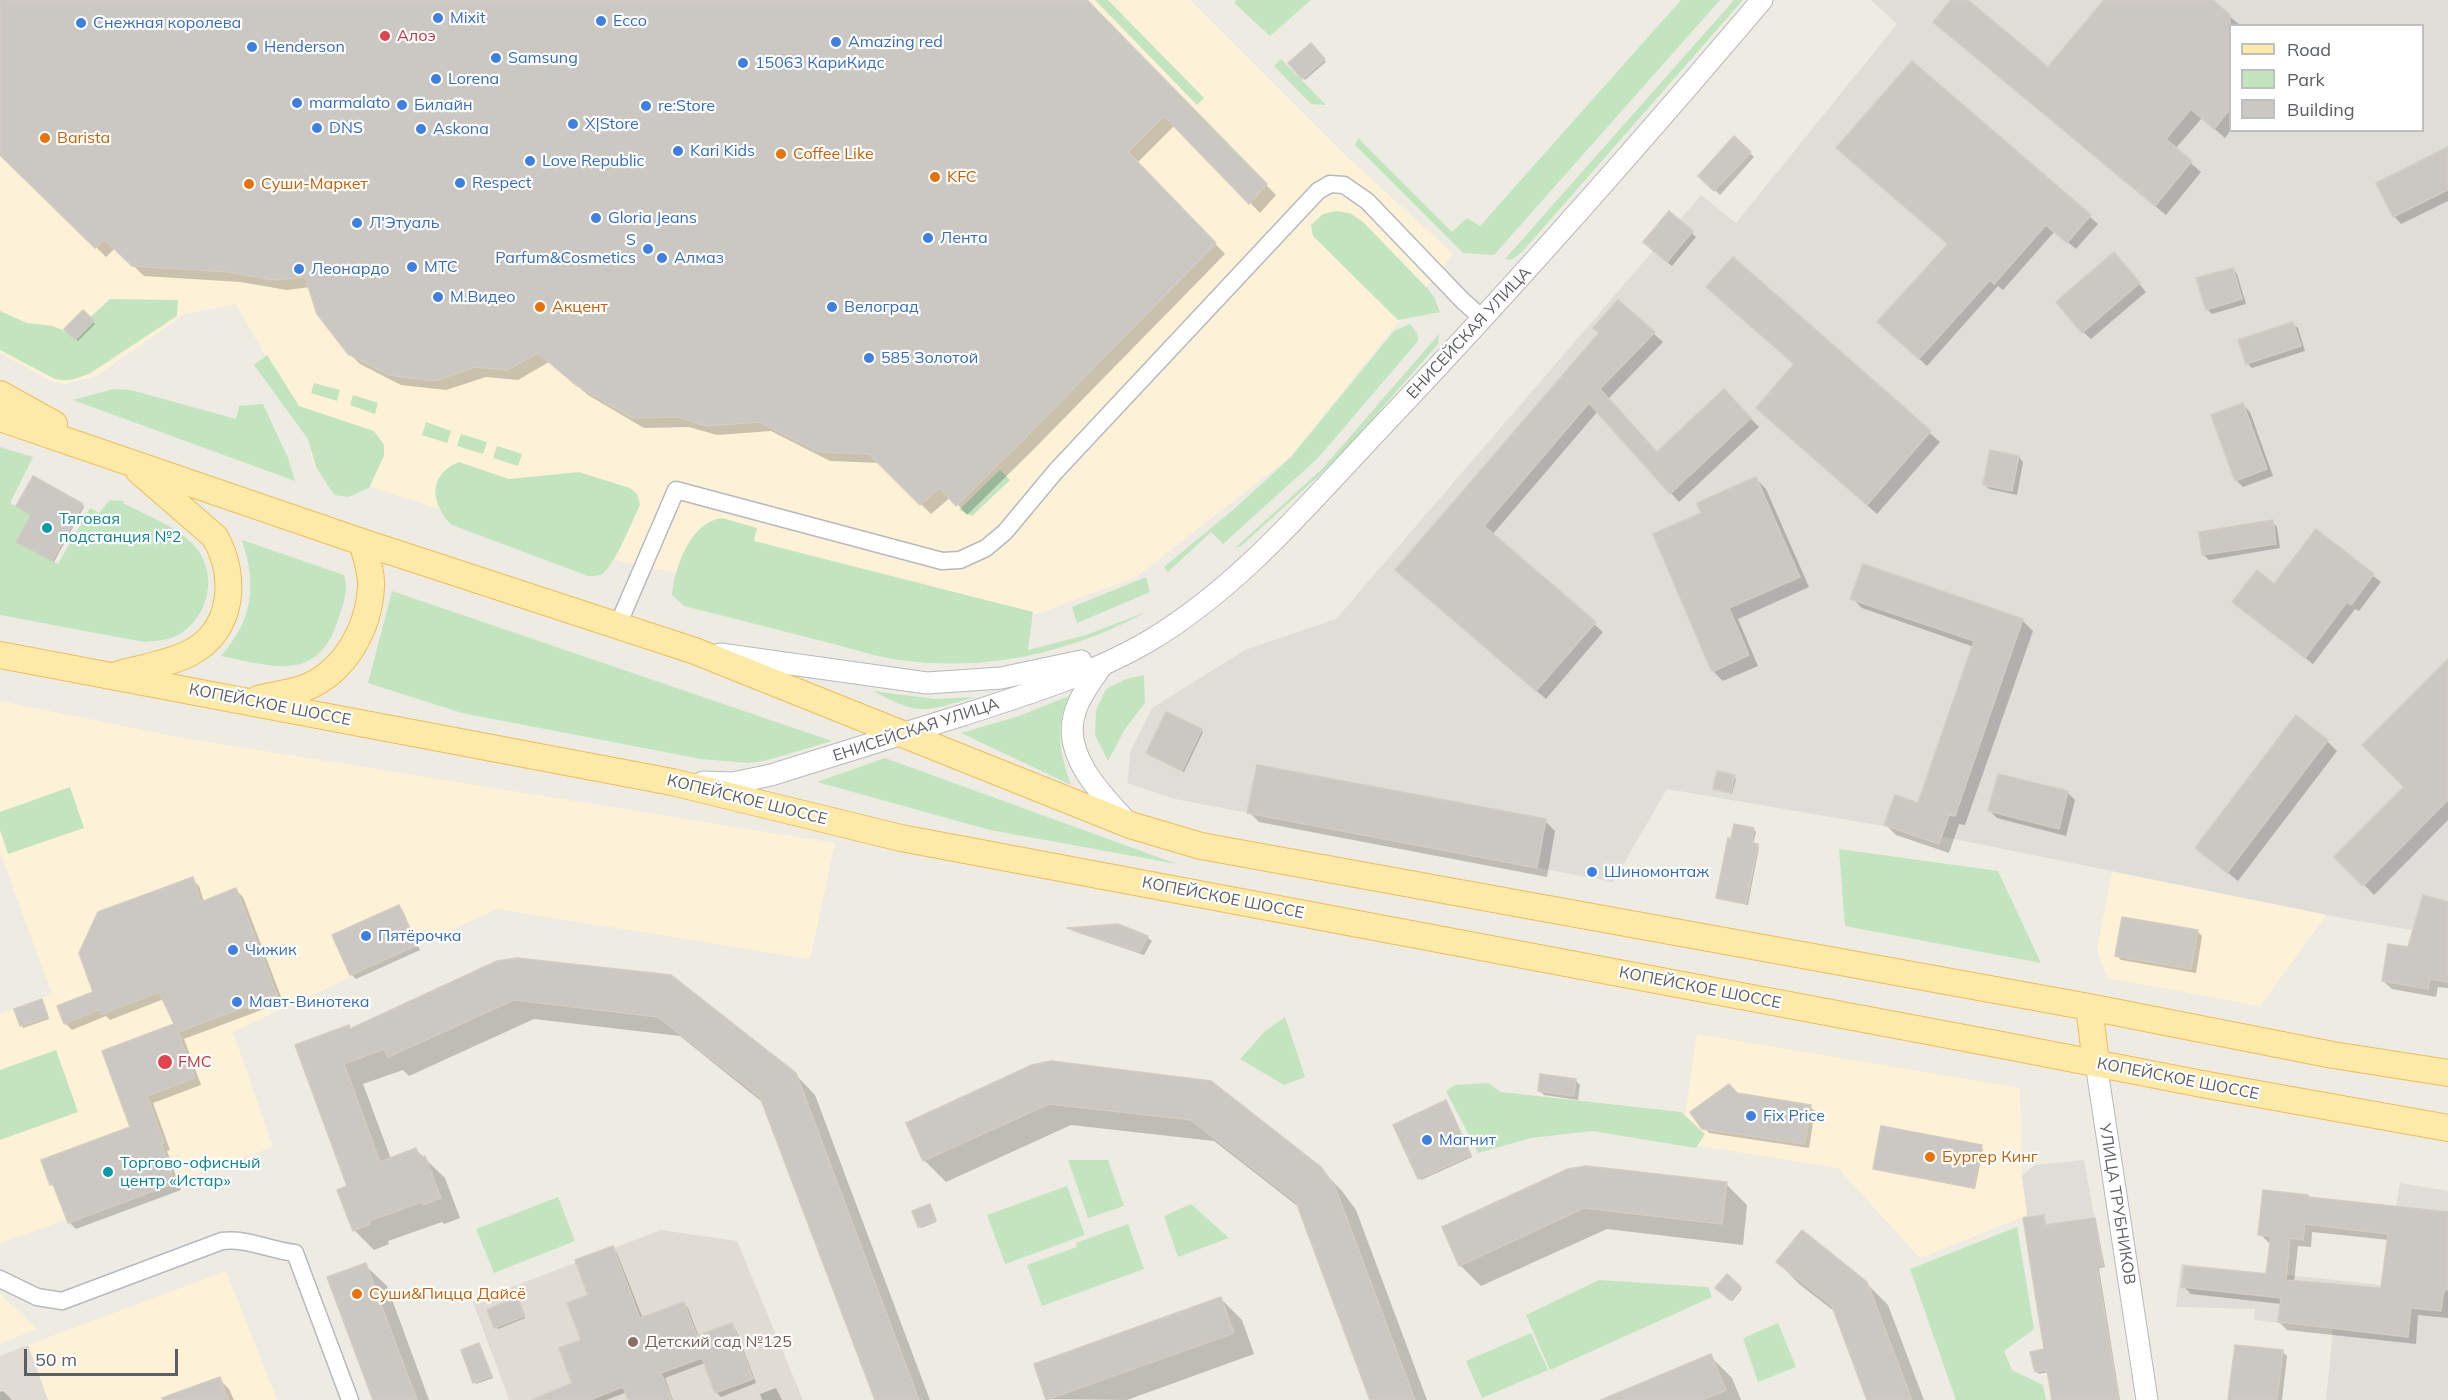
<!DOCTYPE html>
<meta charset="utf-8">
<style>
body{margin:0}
#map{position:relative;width:2448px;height:1400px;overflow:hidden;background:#eeebe3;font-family:Mulish,sans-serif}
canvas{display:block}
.legend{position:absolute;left:2229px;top:24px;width:195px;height:108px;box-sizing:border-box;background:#fff;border:2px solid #bdbfc1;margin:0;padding:8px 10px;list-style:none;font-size:18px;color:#5b5f64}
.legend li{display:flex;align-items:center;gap:12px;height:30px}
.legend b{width:30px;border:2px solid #bdbfc1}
.scale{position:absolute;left:24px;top:1349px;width:154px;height:27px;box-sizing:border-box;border:3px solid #5b5f64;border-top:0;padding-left:8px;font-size:18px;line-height:21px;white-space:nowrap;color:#5b5f64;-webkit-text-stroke:4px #fff;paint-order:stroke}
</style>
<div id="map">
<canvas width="2448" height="1400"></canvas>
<ul class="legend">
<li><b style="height:8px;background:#feeaa8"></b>Road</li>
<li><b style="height:16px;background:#c2e5c0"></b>Park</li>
<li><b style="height:16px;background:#cbc7c2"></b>Building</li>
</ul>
<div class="scale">50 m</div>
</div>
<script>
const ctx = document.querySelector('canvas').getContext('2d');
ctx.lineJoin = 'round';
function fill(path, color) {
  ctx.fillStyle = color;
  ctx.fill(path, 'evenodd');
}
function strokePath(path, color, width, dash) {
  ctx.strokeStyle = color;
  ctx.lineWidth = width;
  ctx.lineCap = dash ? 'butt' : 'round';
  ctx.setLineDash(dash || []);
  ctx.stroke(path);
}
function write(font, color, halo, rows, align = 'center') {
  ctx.font = font + ' Mulish,sans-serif';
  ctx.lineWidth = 4.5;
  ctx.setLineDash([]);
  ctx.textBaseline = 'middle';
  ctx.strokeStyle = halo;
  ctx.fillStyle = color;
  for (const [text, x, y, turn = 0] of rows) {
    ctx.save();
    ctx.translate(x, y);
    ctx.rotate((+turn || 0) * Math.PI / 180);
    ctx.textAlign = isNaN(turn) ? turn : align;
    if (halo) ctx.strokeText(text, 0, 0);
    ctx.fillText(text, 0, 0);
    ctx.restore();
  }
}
fill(new Path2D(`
 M0 0H1190L1344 154 1453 254 1290 457 1136 577 973 638 552 546 316 469 311 456V437L236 304 184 314 97 376 65 384 53 382 0 353Z
 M0 701 178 737 835 843 810 959 497 909 233 1032 273 1147 0 1243V1014L52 994 0 852Z
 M2112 872 2301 909 2328 913 2260 1006 2107 978 2097 950Z
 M1697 1034 2020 1088 2022 1176 2028 1215 1920 1258 1838 1168 1681 1143Z
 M226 1271 277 1400H48L28 1345Z
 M0 1294 37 1329 0 1344Z`), '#fdf2d8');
fill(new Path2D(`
 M1871 0H2448V936L2352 920 1930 834 1667 789 1613 882 1175 799 1127 783 1131 750 1152 708 1245 650 1336 619 1701 195 1736 223 1897 24ZM2230 26H2422V130H2230Z
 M2084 1160 2103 1265 2098 1267 2119 1400 2023 1218 2027 1215 2022 1176 2035 1165Z
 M2400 1183 2448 1191V1400H2326L2333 1329 2254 1320 2255 1309 2176 1307 2181 1264 2383 1285Z`), '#dfddd7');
fill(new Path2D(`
 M661 1230 737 1241 803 1400H509L473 1302Z
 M28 1345 48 1400H0V1356Z`), '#e0dcd4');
fill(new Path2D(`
 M1095 0H1108L1204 98 1197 105Z
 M1237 0H1311L1270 36 1234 3Z
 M1681 0H1720L1494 255 1463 253 1355 145 1358 138 1452 232 1467 218 1480 226Z
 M1734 0H1743L1522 252 1511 260 1505 259Z
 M1281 59 1326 105 1311 104 1274 66Z
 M1336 211 1350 213 1363 222 1427 288 1434 297 1440 312 1398 320 1313 236 1311 225 1323 214Z
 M110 299 178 300 177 316 89 374C77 378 66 383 53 378L0 350V311L27 323 53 326 72 334Z
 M1410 324 1417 333 1418 341 1318 458 1223 544 1211 532 1168 572 1164 567 1234 509 1291 457 1394 331Z
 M1439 334 1438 344 1348 447 1323 472 1241 546 1235 548 1322 469Z
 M267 355 299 406 374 431 384 445V456L369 488 348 497 334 495 316 467 308 439 254 365Z
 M314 383 340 390 337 401 311 393Z
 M113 389 131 390 236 419 239 406 263 404 288 458 295 481 73 400Z
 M353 395 378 403 375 414 350 405Z
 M426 422 451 431 447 443 422 435Z
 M461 434 487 442 483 454 457 446Z
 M497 446 522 454 518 466 493 458Z
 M0 447 33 457 10 503 31 515 16 542 58 564 90 508 99 513 110 500 124 501 123 503C147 516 180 527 197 549 218 576 208 617 180 634 169 640 157 641 144 642L0 615Z
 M459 462 509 479 579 472 630 488 637 494 640 505C633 519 614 567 602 574 599 576 593 576 588 576L452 525C430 504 428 474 459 462Z
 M1000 470 1010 480 972 516 959 510Z
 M722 518 757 528 754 541 1033 612 1028 650 1086 635 1146 612C1070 653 987 672 900 660 877 657 853 649 830 643 781 631 733 618 684 606L672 595C675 567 690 522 722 518Z
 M242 540 344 575C349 590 343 605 338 620 317 684 273 666 221 656 253 619 257 586 242 540Z
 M1146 577 1150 592 1077 623 1072 607Z
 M392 591 832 741 764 761 748 763 701 759 462 713 368 683Z
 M1144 675 1145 703 1125 729 1108 761 1095 735 1096 710 1106 689 1126 679Z
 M873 691 935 699 975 697C926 711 921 717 873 691Z
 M1069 696C1054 726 1060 754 1071 785L961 733 1019 716Z
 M885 758 1177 864 990 830 817 782Z
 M70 787 84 828 8 854 0 830V812Z
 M1839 849 1998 871 2041 963 1845 926Z
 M1285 1017 1305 1077 1284 1085 1240 1059 1264 1032Z
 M56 1050 78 1112 0 1140V1070Z
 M1488 1083 1501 1092 1681 1112 1705 1134 1696 1148 1592 1131 1531 1138 1478 1153 1446 1091 1455 1085Z
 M1068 1160H1108L1124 1206 1088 1218Z
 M1067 1186 1085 1235 1005 1264 987 1215Z
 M558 1197 575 1241 494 1273 476 1229Z
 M1191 1204 1229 1238 1178 1257 1164 1216Z
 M1128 1224 1144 1269 1042 1306 1027 1265 1077 1247 1076 1243Z
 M2017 1227 2034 1329 2004 1351 2012 1370 2043 1385 2046 1400H1956L1910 1269Z
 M1599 1280 1708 1287 1712 1297 1550 1370 1526 1315Z
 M1778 1323 1796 1367 1758 1382 1743 1338Z
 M1531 1333 1548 1370 1482 1398 1466 1361Z`), '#c2e5c0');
fill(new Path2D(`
 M0 0H1085L1276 195 1260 213 1175 125 1137 163 1225 254 1034 449 967 515 951 497 931 514 880 463 830 461 771 431 717 435 689 427 644 428 588 395 549 362 518 380 486 377 446 390 401 385 360 364 349 353 310 287 287 290 240 282 144 276 115 248 106 257 0 152Z
 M1953 0H1965L2048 69 2106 0H2210L2241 26H2230L2231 130 2225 138 2202 118 2175 149 2201 172 2166 215 1945 32Z
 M1311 45 1326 62 1305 80 1290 63Z
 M1912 63 2098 224 2076 249 2055 231 2003 290 1998 286 1927 366 1887 330 1949 245Z
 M1734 138 1754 157 1720 195 1700 176Z
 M2448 149V201L2401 224 2394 216Z
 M1669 213 1696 237 1672 266 1649 247Z
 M1733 260 1940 442 1877 514 1768 418 1795 365Z
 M2121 262 2146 292 2091 339 2083 332Z
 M2233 269 2237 274 2246 304 2212 314 2207 309Z
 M1618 302 1663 342 1608 399 1657 454 1724 391 1759 427 1679 502 1598 411 1492 535 1603 632 1546 699 1406 578 1601 334Z
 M83 312 95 324 78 341 66 329Z
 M2293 324 2298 328 2305 351 2252 368 2247 363Z
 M2243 405 2250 412 2273 476 2243 487 2236 480Z
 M2019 457 2023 462 2017 495 1989 489 1984 484Z
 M1756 479 1766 489 1809 587 1738 619 1758 666 1723 681 1713 671 1703 514Z
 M83 505 84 507 54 562 20 543 32 515 18 506Z
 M2272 522 2277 527 2280 548 2209 560 2204 555 2200 533Z
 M2316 532 2381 582 2359 611 2355 609 2313 664 2234 602 2275 586Z
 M1863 566 2023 621 2033 631 1965 825 1959 824 1949 853 1896 835 1886 825 1919 805 1974 647 1862 608 1852 598Z
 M2448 661V820L2374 895 2337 857 2406 787Z
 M1201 731 1203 732 1184 772 1150 755Z
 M2327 741 2337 751 2238 881 2197 848Z
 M1734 777 1736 779 1732 794 1714 789Z
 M2068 793 2075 800 2066 836 1997 818 1990 811Z
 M1249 812 1545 821 1555 831 1547 877 1259 822Z
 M1754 830 1756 832 1753 844 1759 847 1748 905 1720 899 1718 897Z
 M192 879 199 886 204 902 236 890 243 897 283 1002 184 1039 201 1085 153 1103 170 1150 167 1151 181 1190 76 1229 69 1222 57 1190 51 1184 132 1128 176 1025 164 999 110 1020 106 1016 72 1030 65 1023 95 993Z
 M2448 903V988L2438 987 2436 997 2392 989 2383 981Z
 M399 906 403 911 420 950 356 979 351 974Z
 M1118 925 1147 937 1152 941 1144 955 1073 931 1070 928Z
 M2197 931 2202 936 2196 973 2121 960 2117 956Z
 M498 962 671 976 795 1074 815 1095 930 1400H876L762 1102 680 1036 534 1019 409 1076 403 1070 363 1084 391 1159 416 1150 445 1178 460 1218 444 1224 442 1222 388 1241 389 1244 374 1250 354 1230 349 1187 297 1046 348 1027 351 1030Z
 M42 1001 49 1019 23 1028 16 1010Z
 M1051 1063 1320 1168 1342 1191 1356 1210 1427 1400H1372L1300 1208 1214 1141 1071 1125 946 1182 924 1160Z
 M1575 1080 1580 1085 1578 1100 1544 1095 1539 1090Z
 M1737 1095 1810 1107 1815 1111 1809 1148 1709 1133 1704 1128Z
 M1447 1104 1472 1157 1421 1180 1395 1126Z
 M1981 1147 1983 1149 1975 1189 1875 1168Z
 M1586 1167 1726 1184 1747 1205 1743 1245 1607 1229 1481 1286 1460 1265Z
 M2307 1196 2310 1199 2448 1214V1318L2418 1315 2416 1344 2287 1330 2279 1322 2281 1304 2191 1294 2183 1286 2267 1276 2271 1243 2268 1242 2260 1234ZM2312 1232 2389 1240 2382 1290 2294 1282 2298 1246 2311 1247Z
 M931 1208 936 1222 921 1228 919 1226Z
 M2043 1217 2047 1226 2094 1219 2096 1222 2105 1267 2099 1268 2120 1400H2054L2049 1372 2039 1374 2036 1371 2046 1350Z
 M613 1248 617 1253 643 1319 683 1303 688 1308 699 1337 731 1325 736 1330 756 1383 721 1397 716 1392 705 1363 665 1378 673 1400H630L627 1392 606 1400H541L574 1384 590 1296Z
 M1778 1262 1866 1283 1888 1305 1924 1400H1868L1835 1312 1799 1284Z
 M365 1265 387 1286 429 1400H374Z
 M1727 1276 1742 1289 1732 1301 1717 1287Z
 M1220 1298 1242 1320 1254 1354 1127 1400 1048 1399Z
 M517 1299 525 1318 498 1329 496 1327Z
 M479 1345 493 1378 476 1384 463 1351Z
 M2282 1352 2287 1356 2282 1400H2230Z
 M1710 1356 1732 1378 1741 1400H1604Z
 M219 1379 229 1389 234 1400H161Z
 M776 1388 782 1400H762L760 1394Z
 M3 1391 11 1399V1400H0V1392Z`), '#0003');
const building = new Path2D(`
 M0 0H1087L1267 184 1249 204 1164 116 1128 152 1216 243 1024 439 956 506 940 488 920 505 869 454 819 452 759 422 706 426 678 417 633 418 576 385 538 353 507 370 475 367 435 381 389 375 348 354 317 314 305 277 275 280 228 272 132 266 104 239 95 248 0 155Z
 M1951 0H1968L2048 67 2104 0H2213L2230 15V109L2214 129 2191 109 2166 139 2192 161 2155 206 1933 22Z
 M1311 43 1325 59 1302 79 1288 63Z
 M1912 61 2091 215 2067 243 2046 225 1994 284 1990 280 1919 359 1877 322 1948 244 1836 148Z
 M1734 136 1751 152 1714 191 1698 176Z
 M2448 147V190L2393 217 2376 183Z
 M1669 211 1693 231 1667 262 1643 242Z
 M2114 252 2140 283 2082 333 2056 302Z
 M1733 257 1931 431 1867 505 1756 408 1794 364 1706 287Z
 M2233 268 2242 299 2206 310 2196 278Z
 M1618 300 1655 332 1600 389 1657 452 1724 389 1751 418 1670 494 1589 403 1484 526 1596 622 1536 691 1395 570 1599 333 1593 328Z
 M83 310 94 321 75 340 64 329Z
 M2293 322 2301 346 2246 364 2238 340Z
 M2243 403 2267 469 2235 481 2211 415Z
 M1990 450 2019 456 2012 491 1983 485Z
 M33 476 83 504 52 561 16 542 31 515 16 506Z
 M1756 477 1800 577 1729 608 1749 655 1712 672 1653 534 1701 513 1697 503Z
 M2273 520 2276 544 2202 555 2199 532Z
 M2316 529 2374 574 2351 605 2347 602 2305 658 2232 602 2257 570 2274 584Z
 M1863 564 2023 619 1955 816 1949 815 1939 844 1884 825 1895 795 1918 803 1974 641 1850 599Z
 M2448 659V800L2363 886 2334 857 2404 787 2362 745Z
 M1166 712 1202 729 1182 771 1146 753Z
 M2296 715 2328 740 2227 873 2195 848Z
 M1257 765 1546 819 1537 868 1247 813Z
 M1717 771 1735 775 1731 793 1713 789Z
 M1998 774 2068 791 2059 829 1988 811Z
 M1734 824 1754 828 1752 843 1758 844 1746 904 1716 898 1728 838 1731 839Z
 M193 877 201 902 236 888 277 995 178 1032 195 1078 147 1096 164 1143 161 1144 175 1183 68 1223 53 1184 50 1185 41 1160 130 1127 102 1051 174 1024 159 992 102 1014 100 1009 64 1024 57 1006 93 992 79 953 98 912Z
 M2423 895 2448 902V982L2430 979 2428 989 2382 981 2388 944 2408 947Z
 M399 905 417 945 350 975 332 935Z
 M2122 917 2198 930 2191 969 2115 956Z
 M1118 924 1148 936 1140 952 1067 928Z
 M517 958 671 975 796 1073 919 1400H875L760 1097 658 1017 514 1000 388 1057 384 1049 344 1064 380 1162 416 1148 420 1158 425 1156 441 1198 423 1205 422 1202 369 1221 370 1224 353 1231 337 1190 347 1186 295 1045 349 1025 350 1029 497 961Z
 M42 999 48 1017 20 1026 14 1009Z
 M1051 1061 1211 1081 1321 1167 1335 1187 1415 1400H1370L1296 1202 1191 1120 1049 1104 923 1161 906 1123 1032 1065Z
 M1540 1074 1576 1079 1574 1096 1538 1091Z
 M1729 1084 1737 1093 1811 1105 1805 1144 1702 1129 1690 1112Z
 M1446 1100 1471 1155 1418 1179 1393 1125Z
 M1881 1126 1982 1145 1974 1188 1873 1169Z
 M1586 1166 1727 1182 1722 1224 1584 1208 1459 1266 1442 1227 1568 1169Z
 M2263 1190 2308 1195V1197L2448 1212V1290L2445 1289 2443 1295 2441 1311 2411 1308 2408 1337 2278 1322 2281 1298 2181 1287 2184 1266 2266 1274 2271 1236 2258 1235ZM2305 1224 2388 1234 2381 1288 2286 1280 2290 1238 2303 1240Z
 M930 1204 936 1220 918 1227 912 1211Z
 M2044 1215 2045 1225 2095 1218 2103 1265 2097 1266 2119 1400H2052L2047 1370 2035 1372 2030 1352 2044 1349 2023 1218Z
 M1802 1230 1867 1282 1912 1400H1867L1832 1306 1776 1262Z
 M613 1246 640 1318 684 1302 697 1336 732 1323 753 1379 715 1393 702 1358 661 1373 672 1400H628L623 1387 590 1400H532L572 1383 559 1348 581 1340 567 1303 588 1295 575 1260Z
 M366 1263 379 1299 417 1400H373L327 1277Z
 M1727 1274 1741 1287 1730 1300 1715 1288Z
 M517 1297 525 1316 494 1328 487 1310Z
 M1221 1297 1234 1333 1046 1400 1034 1364Z
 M479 1343 492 1376 473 1383 461 1350Z
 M2235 1345 2283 1350 2277 1400H2228Z
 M1711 1354 1726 1390 1702 1400H1601Z
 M220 1377 228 1400H163L162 1398Z`);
fill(building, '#cbc7c2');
strokePath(building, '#d2ccc1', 1.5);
const minor = new Path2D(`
 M617 627 676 490 942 561 960 560 986 548 1005 532 1055 472 1318 191 1330 184 1344 185 1367 201 1462 300 1483 319
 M0 1279 37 1297 62 1301 222 1241C248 1238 269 1250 295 1253L350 1400`);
const tertiary = new Path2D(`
 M720 654 927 683 1001 678 1081 661
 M1101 667C1091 682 1078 698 1074 716 1063 757 1104 797 1129 824
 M703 782 733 783 771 775C835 755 899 735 963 715 1027 694 1091 675 1149 641 1241 586 1309 503 1382 426 1513 288 1639 145 1762 0
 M2096 1063 2147 1400`);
const primary = new Path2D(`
 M0 394 54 424
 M0 418 362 542 695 651 1130 825 1201 846 2089 1007 2333 1055 2448 1073
 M0 655 672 782 901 838 2007 1046 2202 1084 2448 1128
 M119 674C142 668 168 664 190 653 234 630 237 576 215 537L139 471
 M258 699C274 695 292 693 307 687 345 671 369 628 371 587 372 573 366 556 362 542
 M2089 1007 2096 1063`);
strokePath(minor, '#b6b9bd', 19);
strokePath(tertiary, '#b6b9bd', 23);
strokePath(primary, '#f0bc5a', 28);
strokePath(minor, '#fff', 16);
strokePath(tertiary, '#fff', 21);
strokePath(primary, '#feeaa8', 26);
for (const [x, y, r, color] of [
 [438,18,6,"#3f7fe0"],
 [601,21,6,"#3f7fe0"],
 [81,23,6,"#3f7fe0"],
 [385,36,6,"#e0444e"],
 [836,42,6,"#3f7fe0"],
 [252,47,6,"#3f7fe0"],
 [496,58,6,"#3f7fe0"],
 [743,63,6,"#3f7fe0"],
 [436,79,6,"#3f7fe0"],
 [297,103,6,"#3f7fe0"],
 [402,105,6,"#3f7fe0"],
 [646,106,6,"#3f7fe0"],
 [573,124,6,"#3f7fe0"],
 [317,128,6,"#3f7fe0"],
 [421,129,6,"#3f7fe0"],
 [45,138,6,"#e8710a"],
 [678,151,6,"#3f7fe0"],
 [781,154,6,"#e8710a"],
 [530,161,6,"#3f7fe0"],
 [935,177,6,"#e8710a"],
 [460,183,6,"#3f7fe0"],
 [249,184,6,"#e8710a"],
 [596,218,6,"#3f7fe0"],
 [357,223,6,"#3f7fe0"],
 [928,238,6,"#3f7fe0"],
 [648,249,6,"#3f7fe0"],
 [662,258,6,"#3f7fe0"],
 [412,267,6,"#3f7fe0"],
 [299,269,6,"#3f7fe0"],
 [438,297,6,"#3f7fe0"],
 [540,307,6,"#e8710a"],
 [832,307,6,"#3f7fe0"],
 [869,358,6,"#3f7fe0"],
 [47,528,6,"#0f9aa8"],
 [1592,872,6,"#3f7fe0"],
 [366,936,6,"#3f7fe0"],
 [233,950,6,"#3f7fe0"],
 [237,1002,6,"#3f7fe0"],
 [165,1062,8,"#e0444e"],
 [1751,1116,6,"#3f7fe0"],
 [1427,1140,6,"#3f7fe0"],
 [1930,1157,6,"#e8710a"],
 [108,1172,6,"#0f9aa8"],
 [357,1294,6,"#e8710a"],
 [633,1342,6,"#8d6e63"]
]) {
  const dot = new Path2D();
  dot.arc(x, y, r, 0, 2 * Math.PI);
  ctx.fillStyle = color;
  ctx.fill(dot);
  strokePath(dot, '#fff', 2);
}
write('16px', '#366cbe', '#fff', [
 ["Mixit",450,18],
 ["Ecco",613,21],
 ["Снежная королева",93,23],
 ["Amazing red",848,42],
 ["Henderson",264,47],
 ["Samsung",508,58],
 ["15063 КариКидс",755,63],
 ["Lorena",448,79],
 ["marmalato",309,103],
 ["Билайн",414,105],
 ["re:Store",658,106],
 ["X|Store",585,124],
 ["DNS",329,128],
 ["Askona",433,129],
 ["Kari Kids",690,151],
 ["Love Republic",542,161],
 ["Respect",472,183],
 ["Gloria Jeans",608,218],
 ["Л'Этуаль",369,223],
 ["Лента",940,238],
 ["S",636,240,"right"],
 ["Parfum&Cosmetics",636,258,"right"],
 ["Алмаз",674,258],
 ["МТС",424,267],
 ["Леонардо",311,269],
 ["М.Видео",450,297],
 ["Велоград",844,307],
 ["585 Золотой",881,358],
 ["Шиномонтаж",1604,872],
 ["Пятёрочка",378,936],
 ["Чижик",245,950],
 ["Мавт-Винотека",249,1002],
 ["Fix Price",1763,1116],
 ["Магнит",1439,1140]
], 'left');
write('16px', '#be3a42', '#fff', [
 ["Алоэ",397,36],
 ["FMC",178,1062]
], 'left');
write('16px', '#c56008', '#fff', [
 ["Barista",57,138],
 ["Coffee Like",793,154],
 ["KFC",947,177],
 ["Суши-Маркет",261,184],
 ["Акцент",552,307],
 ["Бургер Кинг",1942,1157],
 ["Суши&Пицца Дайсё",369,1294]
], 'left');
write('16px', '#5b5f64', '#fff', [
 ["ЕНИСЕЙСКАЯ УЛИЦА",1469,333,-47],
 ["КОПЕЙСКОЕ ШОССЕ",270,705,11],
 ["ЕНИСЕЙСКАЯ УЛИЦА",916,730,-18],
 ["КОПЕЙСКОЕ ШОССЕ",747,800,14],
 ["КОПЕЙСКОЕ ШОССЕ",1223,898,11],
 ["КОПЕЙСКОЕ ШОССЕ",1700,988,11],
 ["КОПЕЙСКОЕ ШОССЕ",2178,1079,11],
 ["УЛИЦА ТРУБНИКОВ",2117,1204,81]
]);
write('16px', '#0d838f', '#fff', [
 ["Тяговая",59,519],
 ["подстанция №2",59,537],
 ["Торгово-офисный",120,1163],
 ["центр «Истар»",120,1181]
], 'left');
write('16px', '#785e54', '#fff', [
 ["Детский сад №125",645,1342]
], 'left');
</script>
